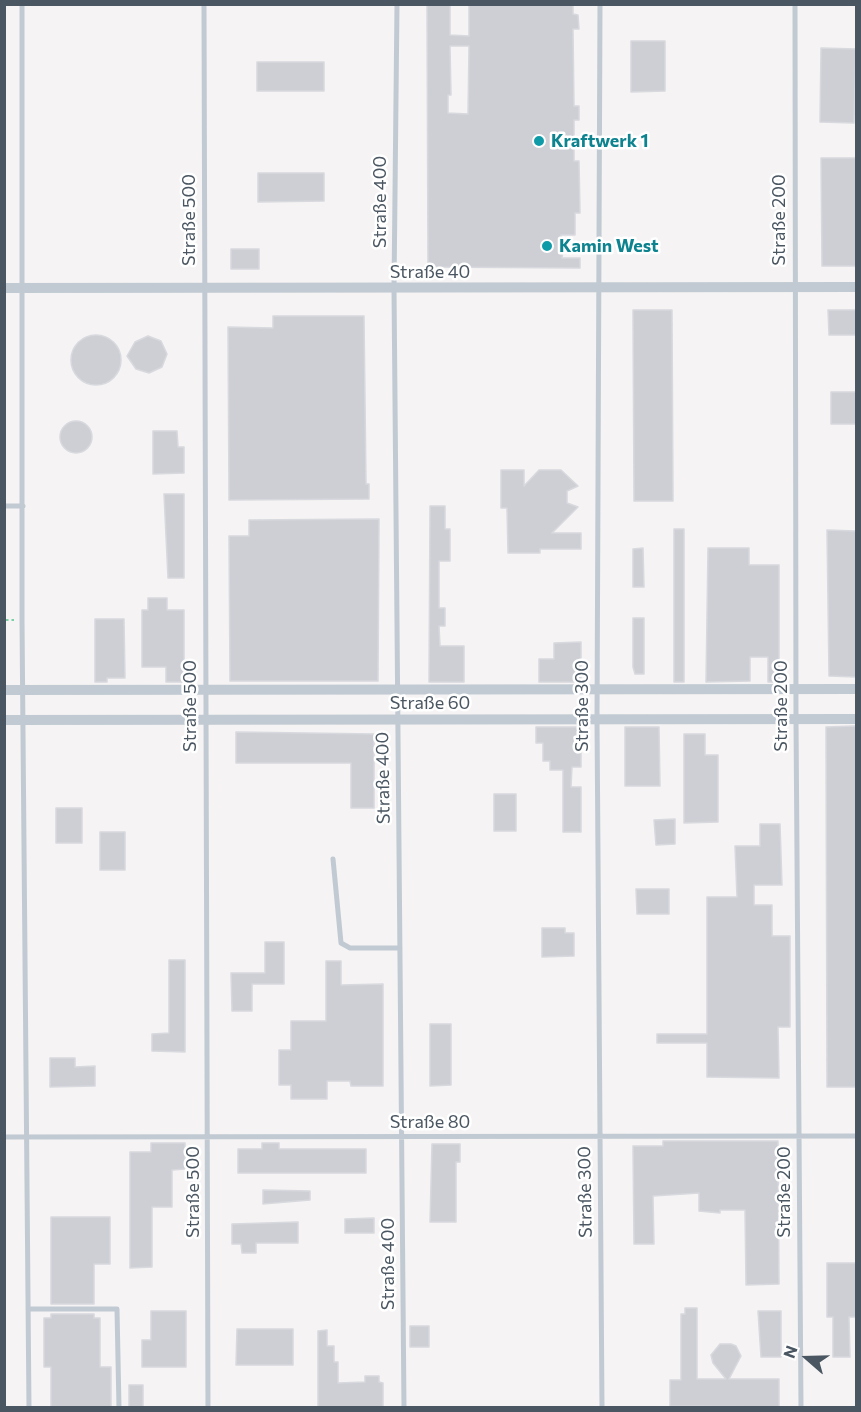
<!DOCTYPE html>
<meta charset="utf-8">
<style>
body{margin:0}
#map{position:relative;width:861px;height:1412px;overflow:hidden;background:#f5f3f3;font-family:Commissioner,sans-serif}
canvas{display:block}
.frame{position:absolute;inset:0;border:6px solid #4a5661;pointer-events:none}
.north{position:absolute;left:777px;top:1328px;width:60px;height:60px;-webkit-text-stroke:4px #fff;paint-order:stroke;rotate:290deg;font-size:16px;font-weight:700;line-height:24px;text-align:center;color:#4a5661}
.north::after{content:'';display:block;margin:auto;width:21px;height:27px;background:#4a5661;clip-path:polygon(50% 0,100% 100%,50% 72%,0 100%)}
</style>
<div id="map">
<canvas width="861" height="1412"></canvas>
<div class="frame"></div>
<div class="north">N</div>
</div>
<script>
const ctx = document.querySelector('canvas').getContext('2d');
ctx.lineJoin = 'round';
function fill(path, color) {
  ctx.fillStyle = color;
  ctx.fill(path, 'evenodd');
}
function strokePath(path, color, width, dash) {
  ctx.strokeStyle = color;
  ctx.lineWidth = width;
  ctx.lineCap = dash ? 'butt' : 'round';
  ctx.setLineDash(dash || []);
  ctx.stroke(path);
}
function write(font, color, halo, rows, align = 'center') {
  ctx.font = font + ' Commissioner,sans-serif';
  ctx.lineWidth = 5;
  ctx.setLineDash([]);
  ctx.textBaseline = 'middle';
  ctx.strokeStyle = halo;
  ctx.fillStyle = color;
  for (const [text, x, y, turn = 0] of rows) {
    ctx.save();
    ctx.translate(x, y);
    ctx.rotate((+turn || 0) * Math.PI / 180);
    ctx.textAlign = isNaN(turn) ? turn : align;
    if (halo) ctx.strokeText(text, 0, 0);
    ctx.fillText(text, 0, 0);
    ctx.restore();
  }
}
const building = new Path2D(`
 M427 4H450V35L469 36V4H573V14L578 15 579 29H573L574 106H579V120H574V161H579L580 213H575V235H561L564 245 562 258H580V268L428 267ZM450 46H469L468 114 448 113V95H451Z
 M631 41H665V91L631 92Z
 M821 48 856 49 854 123 820 122Z
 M257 62H324V91H257Z
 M821 158H856V266H822Z
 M258 173H324V201L258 202Z
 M231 249H259V269H231Z
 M633 310H672L673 501H634Z
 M828 310H856V335H829Z
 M273 316H364L366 484H369V499L229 500 228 327 273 328Z
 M71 360a25 25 0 1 1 50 0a25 25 0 1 1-50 0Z
 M148 336 161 341 167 354 162 367 149 373 136 369 127 356 135 342Z
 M831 392H856V424H831Z
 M60 437a16 16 0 1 1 32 0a16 16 0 1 1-32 0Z
 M153 431H177L178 447H184V473L153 474Z
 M501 470H524V486L539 470H561L578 486 567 491V503L578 507 552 533H581V549H540V553H508L507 508H501Z
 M164 494H184V578H168Z
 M430 506H445V529H450V561H439V608H445V626H439L440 646H464V682H429Z
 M379 519 378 681H230L229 536H249V520Z
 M674 529H684V682H674Z
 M827 530 856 531V677L829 676Z
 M643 548 644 587H633V549Z
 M708 548H749V565H779V682H768V657H750V681L706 682Z
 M148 598H167V610H184V682H166V667H142V610H148Z
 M633 618H644V674H635L633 667Z
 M95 619H124L125 678H107V682H95Z
 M581 642V682H539V659H554V643Z
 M856 726V1087H827L826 727Z
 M536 727H581V767H572L571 787H581V832H563V770H550V761H543V743H536Z
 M625 727H659L660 786H625Z
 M236 732 374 734V808H351V763H236Z
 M684 734H705V755H718V822L684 823Z
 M494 794H516V831H494Z
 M56 808H82V843H56Z
 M675 819V844L656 845 654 820Z
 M760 824H780L782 885H754V905H772V936H790V1027H778L779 1078 707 1077V1043H657V1034H707V897H737L735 846H760Z
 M100 832H125V870H100Z
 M636 889H669V914H637Z
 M542 928H565V933H574V956L542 957Z
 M265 942H284V984H252V1011H232L231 973H265Z
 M169 960H185V1052L152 1051V1034L169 1033Z
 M326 961H341V985L383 984V1086H351L350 1081H327V1099H291V1085H279V1050H291V1021H326Z
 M430 1024H451V1085L430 1086Z
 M50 1058H75V1067L95 1066V1086L50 1087Z
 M663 1141H778L779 1284 746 1285 745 1210H720V1213L699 1211V1193L653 1196 654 1244H634L633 1146H663Z
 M151 1143H185V1169L172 1170V1207H152V1267L130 1268V1152H151Z
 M262 1143H279V1149H366V1173H238V1149H262Z
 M432 1144H460V1162H456V1222H430Z
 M263 1190 310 1191V1200L263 1204Z
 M51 1217H110V1264H94V1304H51Z
 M374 1218V1233H345V1219Z
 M298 1222V1243H256V1253H242L241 1244H232V1224Z
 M827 1263H856V1317H849L850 1357H833V1317H827Z
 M685 1308H697V1379H726L713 1363 711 1355 720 1344H731L736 1346 741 1356 729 1379H779V1407L670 1406V1380H681V1314H685Z
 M151 1311H186V1367H142V1340H151Z
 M758 1311H781V1357H761Z
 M51 1314H94V1318H100V1367H111V1407H51V1367H44V1318H51Z
 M410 1326H429V1347H410Z
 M237 1329H293V1365H236Z
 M327 1330V1346H334V1362H338V1383L365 1382V1376H379V1382L383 1383V1407H318V1331Z
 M129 1385H143V1407H129Z`);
fill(building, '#cdcfd5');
strokePath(building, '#d7d9de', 1.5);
strokePath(new Path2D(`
 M4 620H14`), '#7ad0a6', 2, [4.5, 3]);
strokePath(new Path2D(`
 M22 4V621L29 1408
 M204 4 208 1408
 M397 4 394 288 404 1408
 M600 4 597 719 602 1408
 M795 4 796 719 801 1408
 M4 506H23
 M333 859 341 943 350 948H400
 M4 1137 856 1136
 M28 1309H117L119 1408`), '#c1cad2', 5);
strokePath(new Path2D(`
 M4 288 856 287
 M4 690 856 689
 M4 720 856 719`), '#c1cad2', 10);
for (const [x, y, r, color] of [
 [539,141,6,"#0f9aa8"],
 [547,246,6,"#0f9aa8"]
]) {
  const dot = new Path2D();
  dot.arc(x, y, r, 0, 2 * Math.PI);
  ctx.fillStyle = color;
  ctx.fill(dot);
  strokePath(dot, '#fff', 2);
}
write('bold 18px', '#0d838f', '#fff', [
 ["Kraftwerk 1",551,141],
 ["Kamin West",559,246]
], 'left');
write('18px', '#4a5661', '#fff', [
 ["Straße 400",380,202,-90],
 ["Straße 500",189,220,-90],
 ["Straße 200",779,220,-90],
 ["Straße 40",430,272],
 ["Straße 60",430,703],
 ["Straße 500",190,706,-90],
 ["Straße 300",582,706,-90],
 ["Straße 200",781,706,-90],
 ["Straße 400",383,778,-91],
 ["Straße 80",430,1122],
 ["Straße 500",193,1192,-90],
 ["Straße 300",585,1192,-91],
 ["Straße 200",784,1192,-90],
 ["Straße 400",388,1264,-90]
]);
</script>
